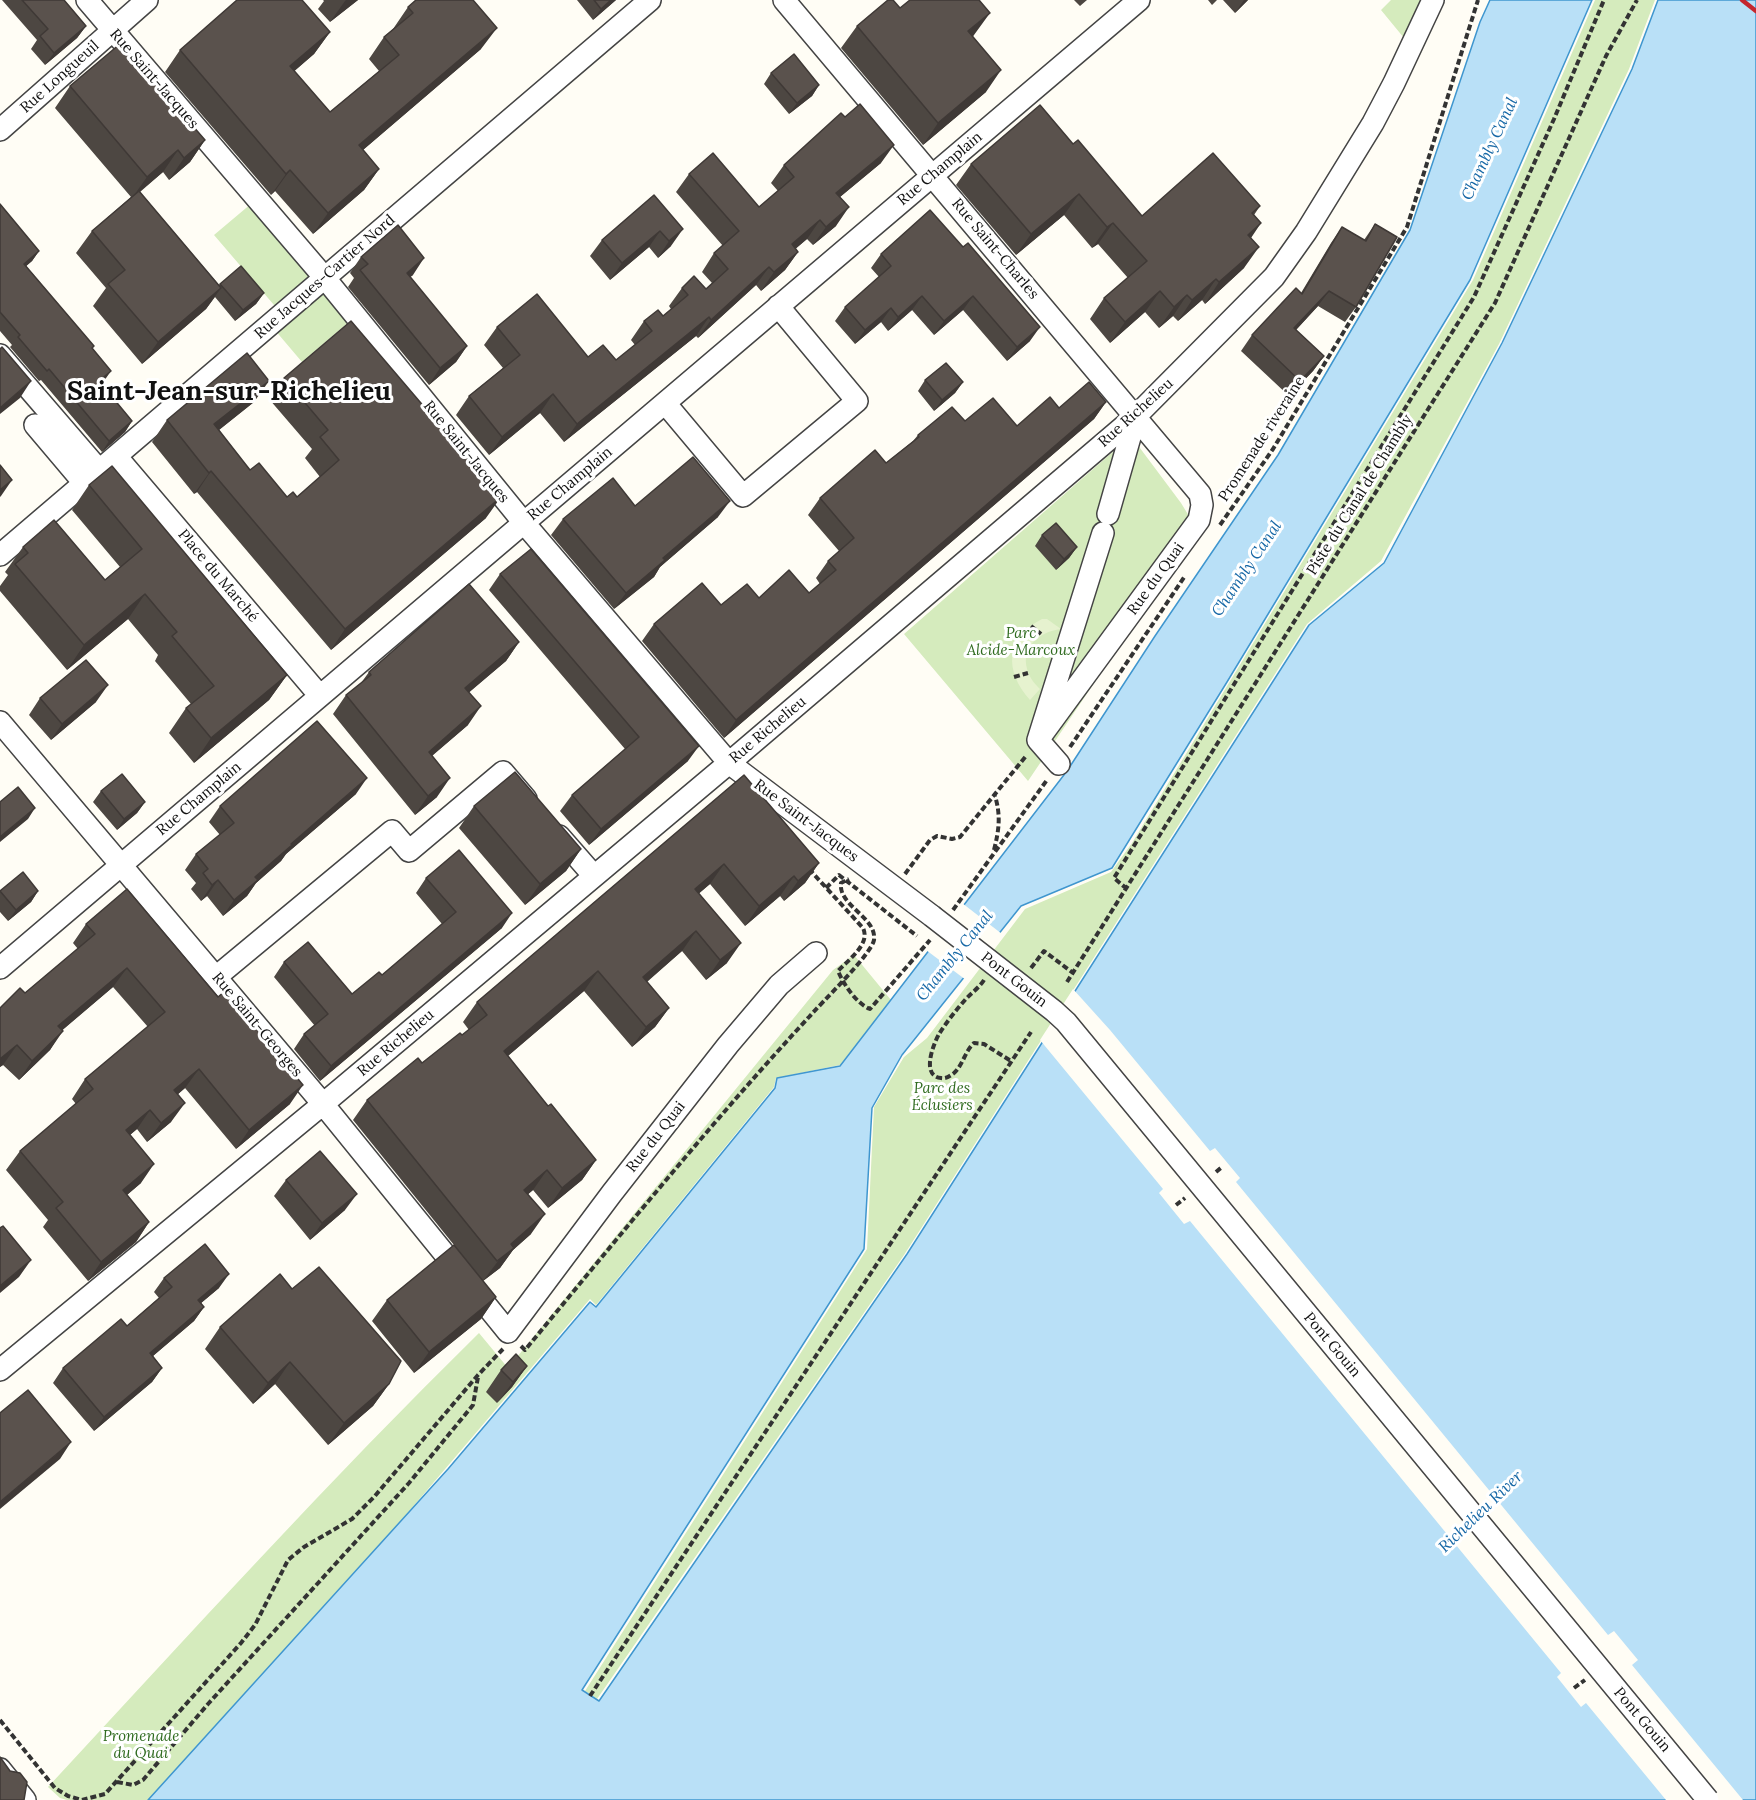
<!DOCTYPE html>
<meta charset="utf-8">
<style>
body{margin:0}
canvas{display:block;background:#fffdf5}
</style>
<canvas width="1756" height="1800"></canvas>
<script>
const ctx = document.querySelector('canvas').getContext('2d');
ctx.lineJoin = 'round';
function fill(path, color) {
  ctx.fillStyle = color;
  ctx.fill(path, 'evenodd');
}
function strokePath(path, color, width, dash) {
  ctx.strokeStyle = color;
  ctx.lineWidth = width;
  ctx.lineCap = dash ? 'butt' : 'round';
  ctx.setLineDash(dash || []);
  ctx.stroke(path);
}
function write(font, color, halo, rows, align = 'center') {
  ctx.font = font + ' Lora,serif';
  ctx.lineWidth = 6;
  ctx.setLineDash([]);
  ctx.textBaseline = 'middle';
  ctx.strokeStyle = halo;
  ctx.fillStyle = color;
  for (const [text, x, y, turn = 0] of rows) {
    ctx.save();
    ctx.translate(x, y);
    ctx.rotate((+turn || 0) * Math.PI / 180);
    ctx.textAlign = isNaN(turn) ? turn : align;
    if (halo) ctx.strokeText(text, 0, 0);
    ctx.fillText(text, 0, 0);
    ctx.restore();
  }
}
fill(new Path2D(`
 M1391 0H1421L1404 38 1381 10Z
 M1595 0H1655L1629 69 1499 344 1381 561 1307 624 904 1255 597 1699 585 1691 867 1249 874 1107 904 1057 927 1038 1025 909 1111 872 1132 843 1473 280Z
 M252 203 317 278 280 312 214 235Z
 M322 288 350 321 302 362 274 329Z
 M1131 436 1181 503 1192 521 1190 541 1028 781 904 634Z
 M854 955 891 1000 840 1065 776 1078 774 1087 596 1305 590 1299 405 1516 148 1800H67L60 1798 48 1787C190 1634 330 1479 479 1333L508 1368 833 970Z`), '#d5ebbd');
fill(new Path2D(`
 M1042 619H1047L1061 629C1038 632 1018 649 1029 674 1031 680 1036 685 1040 689L1030 700C1004 671 1005 638 1042 619Z`), '#e6f2cf');
const water = new Path2D(`
 M1490 0H1592L1470 280 1227 682 1112 868 1021 906 902 1055 872 1108 864 1249 582 1690 599 1701 907 1254 1309 625 1384 563 1502 343 1632 69 1658 0H1756V1800H148L448 1469 590 1302 596 1307 775 1088 777 1078 840 1066 1067 771 1155 636 1278 455 1410 230 1480 22Z`);
fill(water, '#b9e0f7');
strokePath(water, '#3f96cf', 1.5);
fill(new Path2D(`
 M962 903 1002 934 966 980 926 950Z
 M1073 989 1110 1030 1210 1151 1215 1148 1240 1178 1236 1182 1608 1635 1614 1631 1638 1660 1632 1665 1743 1800H1666L1586 1703 1581 1707 1557 1677 1561 1673 1190 1221 1184 1224 1159 1193 1163 1189 1040 1040Z`), '#fffdf5');
const minor = new Path2D(`
 M87 0 324 277 524 523 729 763 932 916
 M784 0 1200 494 1202 505 1199 520 1038 740
 M0 130 147 0
 M0 355 99 470
 M665 403 743 496 857 401 778 306
 M35 425 84 483
 M116 456 320 696
 M1108 514 1136 416
 M0 555 650 0
 M0 722 323 1104 508 1332 612 1193 728 1045 779 985 816 953
 M1059 764 1038 740 1103 533
 M559 836 594 876
 M0 968 1139 0
 M216 977 392 831 409 851 503 772 526 799
 M0 1370 323 1104 729 763 1136 416 1274 277 1306 232 1373 123 1394 83 1433 0
 M0 1769 25 1800`);
strokePath(minor, '#444', 24);
strokePath(new Path2D(`
 M1220 525 1273 449 1407 227 1478 0
 M1031 626 1041 634
 M1014 677 1028 673
 M1070 747 1185 576
 M994 850C999 830 1001 816 995 796
 M809 869 863 928C871 944 848 960 838 971 844 985 856 1003 870 1009L930 940
 M905 874 930 840 937 836 952 839 960 837 1026 756
 M826 888 839 875 917 936
 M1127 889 1114 878 1474 297 1554 119 1604 0
 M953 910 1047 780
 M1031 968 1044 951 1073 973
 M984 980C979 988 971 993 965 1000 956 1010 946 1023 939 1034 933 1045 921 1076 941 1078 946 1079 950 1076 954 1073 963 1065 965 1051 974 1043L984 1044 1011 1061
 M1067 982 1495 303 1606 56 1637 0
 M1216 1172 1222 1167
 M1176 1205 1185 1198
 M521 1346 525 1350C618 1238 710 1124 809 1017 821 1003 871 955 874 940 877 917 838 906 841 883L849 879
 M1574 1688 1585 1680
 M590 1696 1031 1032
 M0 1720 55 1788 68 1796 82 1800 105 1794 241 1643 255 1625 288 1560 304 1547 352 1519 374 1497 478 1375 503 1349
 M117 1782 133 1785 143 1780 208 1704 409 1483 473 1405 478 1377`), '#333', 4, [6, 3]);
strokePath(minor, '#fff', 21);
strokePath(new Path2D(`
 M1742 0 1756 11`), '#c4262e', 4.5);
const minorBridge = new Path2D(`
 M932 916 1054 1011 1066 1022 1708 1800`);
strokePath(minorBridge, '#444', 24, []);
strokePath(minorBridge, '#fff', 21);
fill(new Path2D(`
 M2 0H64L86 26 77 38 45 65 31 49 37 40Z
 M323 0H358L330 22 318 9 324 1Z
 M577 0H616L593 20Z
 M1074 0H1087L1080 6Z
 M1208 0H1217L1212 5Z
 M1223 0H1248L1235 13Z
 M408 7 481 49 363 150 379 169 364 190 313 234 275 191 271 195 165 72 180 50 330 32 314 54 294 71 330 112 379 71 369 59 384 37 393 29Z
 M900 8 974 35 973 36 986 92 923 145 841 48 857 26Z
 M771 73 819 85 812 96 789 114 764 84Z
 M70 86 205 140 190 162 169 180 163 172 140 192 219 285 220 284 264 293 256 304 235 321 215 297 206 309 142 364 93 306 106 288 76 253 92 231 131 197 55 108Z
 M1073 144 1142 216 1260 206 1254 215 1251 238 1244 268 1205 304 1202 300 1178 321 1173 316 1159 328 1145 312 1110 343 1090 319 1104 298 1128 278 1098 244 1092 248 1064 215 1016 255 956 185 971 164Z
 M881 163 840 197 836 226 813 245 807 239 795 249 798 252 785 270 761 291 756 285 698 338 696 336 564 442 540 413 489 455 456 415 469 396 503 368 484 345 497 327 588 357 616 360 635 345 631 340 644 321 663 316 671 309 669 306 682 288 706 289 712 283 702 272 714 253 723 246 676 192 689 174 759 207 778 191 771 183 784 165Z
 M654 195 671 246 658 258 649 247 610 280 590 256 602 240Z
 M0 204 39 251 32 261 26 266 94 346 92 349 104 381 101 384 132 421 125 432 102 452 41 380 39 381 10 347 12 345 0 331Z
 M930 210 1030 341 1007 361 963 310 934 335 912 310 888 331 881 322 855 344 835 321 845 307 879 277 871 268 881 254Z
 M1375 224 1356 307 1345 322 1318 306 1296 330 1324 356 1313 371 1289 396 1241 351 1252 335 1301 293 1331 243 1342 227 1364 240Z
 M361 257 413 275 410 277 467 346 456 362 429 385 348 287 354 278 350 273Z
 M284 378 486 518 331 650 197 492 194 494 152 442 167 420 254 402 219 430 250 470 287 497H297L320 477 305 458 312 449 269 399Z
 M925 380 963 382 955 393 934 411 918 391Z
 M1106 402 1094 419 724 738 642 641 654 624 721 605 759 598 809 593 820 584 816 578 828 561 839 551 808 515 820 498 886 463 913 441 918 435 965 421 1017 426 1059 408Z
 M89 485 287 675 269 700 194 763 169 733 186 708 191 704 155 661 158 655 128 619 67 670 0 591V586L8 575 5 572 23 547 105 580 120 567 72 510Z
 M718 517 660 567 654 577 614 609 551 535 563 519Z
 M1042 535 1077 547 1069 558 1056 570 1035 546Z
 M500 574 688 761 589 845 560 811 572 795 625 749 489 590Z
 M519 642 506 661 469 692 468 725 432 756 437 797 415 815 333 714 346 695 361 683 369 672Z
 M40 698 96 702 51 740 29 715Z
 M744 775 819 863 805 883 784 901 780 896 745 926 710 884 699 893 727 963 706 980 682 951 647 982 669 1008 655 1027 632 1047 584 991 508 1056 548 1106 596 1160 582 1180 548 1208 533 1190 528 1194 531 1234 513 1250 500 1268 483 1281 496 1297 481 1319 414 1373 372 1321 387 1300 454 1245 353 1120 367 1100 422 1063 469 1030 463 1022 477 1002Z
 M101 791 145 802 137 813 117 830 93 802Z
 M356 794 286 854 281 861 256 883 247 896 223 916 207 896 201 901 191 889 196 883 185 870 196 854 220 835 209 822 220 806Z
 M474 806 581 849 566 871 525 905 459 828Z
 M426 878 502 928 320 1081 294 1049 304 1034 315 1026 274 977 284 962 352 994 382 975 442 924 416 893Z
 M0 891H38L31 902 8 921 0 912Z
 M86 924 290 1104 236 1149 185 1088 178 1094 171 1122 147 1142 137 1129 130 1135 141 1183 127 1195 149 1222 136 1242 88 1281 43 1227 48 1220 6 1170 20 1151 76 1104 72 1099 85 1079 148 1027 113 987 62 1030 50 1050 19 1080 3 1065 0 1067V1008L25 993 78 949 73 943Z
 M286 1180 345 1210 310 1240 274 1196Z
 M164 1278 219 1288 201 1303 204 1307 194 1321 153 1356 162 1368 152 1382 94 1431 53 1383 63 1368 127 1326 159 1298 154 1292Z
 M292 1289 389 1384 373 1406 328 1445 275 1384 253 1404 205 1349 220 1327Z
 M527 1366 512 1387 497 1403 486 1392 501 1370Z`), '#4d4742');
fill(new Path2D(`
 M346 0H358L330 22 345 1Z
 M611 0H616L593 20 601 9Z
 M1244 0H1248L1235 13Z
 M990 13 974 35 953 52 968 31Z
 M86 26 77 38 45 65 54 53Z
 M497 28 481 49 343 167 359 145Z
 M330 32 314 54 275 88 290 66Z
 M1001 70 986 92 923 145 938 123Z
 M819 85 812 96 789 114 797 103Z
 M205 140 190 162 169 180 184 158Z
 M894 145 881 163 823 211 836 193Z
 M178 150 163 172 132 198 147 177Z
 M379 169 364 190 313 234 328 213Z
 M290 170 275 191 271 195 286 174Z
 M1079 194 1064 215 1016 255 1031 234Z
 M849 207 836 226 813 245 826 227Z
 M820 220 807 239 779 263 792 244Z
 M1113 223 1098 244 1092 248 1107 227Z
 M1261 223 1247 244 1248 235Z
 M683 229 671 246 658 258 669 241Z
 M660 231 649 247 610 280 622 263Z
 M1259 247 1244 268 1205 304 1219 282Z
 M39 251 32 261 17 274 24 264Z
 M798 252 785 270 761 291 774 272Z
 M424 258 413 275 395 289 407 273Z
 M769 267 756 285 698 338 711 320Z
 M1216 279 1202 300 1178 321 1192 300Z
 M221 288 206 309 142 364 158 342Z
 M1160 291 1145 312 1110 343 1125 322Z
 M1329 291 1318 306 1283 344 1294 328Z
 M264 293 256 304 235 321 243 310Z
 M1187 295 1173 316 1159 328 1174 307Z
 M922 296 912 310 888 331 898 317Z
 M973 296 963 310 934 335 944 321Z
 M891 308 881 322 855 344 865 330Z
 M709 317 696 336 564 442 577 424Z
 M1040 327 1030 341 1007 361 1017 347Z
 M467 346 456 362 429 385 440 368Z
 M1324 356 1313 371 1289 396 1300 381Z
 M111 371 104 381 91 392 99 381Z
 M31 381 20 398 0 414V408Z
 M269 381 254 402 200 445 214 424Z
 M963 382 955 393 934 411 942 400Z
 M553 394 540 413 489 455 502 437Z
 M1106 402 1094 419 724 738 736 720Z
 M132 421 125 432 102 452 109 441Z
 M211 471 197 492 194 494 209 473Z
 M12 480 1 496 0 497V490Z
 M501 497 486 518 331 650 345 629Z
 M730 501 718 517 660 567 654 577 614 609 626 593 663 558Z
 M1077 547 1069 558 1056 570 1064 559Z
 M145 594 128 619 67 670 84 645Z
 M519 642 506 661 452 707 465 688Z
 M287 675 269 700 194 763 211 738Z
 M108 685 96 702 51 740 62 724Z
 M481 706 468 725 415 770 429 752Z
 M699 746 688 761 589 845 601 829Z
 M367 778 356 794 286 854 281 861 256 883 247 896 223 916 234 900 255 877 291 844Z
 M450 778 437 797 415 815 428 796Z
 M145 802 137 813 117 830 124 819Z
 M35 808 28 819 0 842V837Z
 M581 849 566 871 525 905 540 884Z
 M819 863 805 883 784 901 798 881Z
 M724 864 710 884 681 909 695 889Z
 M794 876 780 896 745 926 759 906Z
 M218 880 207 896 201 901 212 885Z
 M38 891 31 902 8 921 16 910Z
 M512 913 502 928 320 1081 331 1066Z
 M696 931 682 951 629 997 643 977Z
 M741 943 727 963 706 980 720 960Z
 M127 968 113 987 45 1045 58 1026Z
 M598 971 584 991 490 1071 504 1051Z
 M669 1008 655 1027 632 1047 646 1027Z
 M63 1031 50 1050 19 1080 32 1061Z
 M17 1045 3 1065 0 1067V1059Z
 M199 1069 185 1088 161 1109 174 1090Z
 M303 1085 290 1104 236 1149 249 1130Z
 M185 1103 171 1122 147 1142 161 1123Z
 M150 1110 137 1129 113 1149 126 1130Z
 M596 1160 582 1180 548 1208 562 1188Z
 M154 1164 141 1183 109 1210 123 1190Z
 M547 1170 533 1190 510 1210 524 1190Z
 M357 1194 345 1210 310 1240 322 1223Z
 M545 1214 531 1234 513 1250 500 1268 483 1281 511 1244Z
 M149 1222 136 1242 88 1281 101 1262Z
 M31 1260 19 1277 0 1293V1286Z
 M229 1274 219 1288 188 1314 198 1300Z
 M496 1297 481 1319 414 1373 429 1352Z
 M204 1307 194 1321 140 1367 150 1353Z
 M290 1362 275 1384 253 1404 268 1383Z
 M527 1366 512 1387 497 1403 513 1382Z
 M162 1368 152 1382 94 1431 104 1417Z
 M389 1384 373 1406 328 1445 344 1423Z
 M71 1442 60 1459 0 1509V1502Z`), '#3f3936');
const building = new Path2D(`
 M22 0H64L86 26 54 53 40 36 48 29Z
 M237 0H302L330 32 290 66 330 112 399 55 384 37 413 13 408 7 416 0H473L497 28 359 145 379 169 328 213 290 170 286 174 180 50Z
 M594 0H611L601 9Z
 M888 0H893L900 8 910 0H979L990 13 968 31 1001 70 938 123 857 26Z
 M121 43 205 140 184 158 178 150 147 177 70 86Z
 M794 54 819 85 797 103 771 73Z
 M860 104 894 145 836 193 849 207 826 227 820 220 792 244 798 252 774 272 769 267 711 320 709 317 577 424 553 394 502 437 469 396 520 355 497 327 537 294 588 357 603 345 616 360 652 331 644 321 658 310 663 316 688 295 682 288 694 276 706 289 728 269 714 253 739 231 689 174 713 153 759 207 794 177 784 165 841 113 845 117Z
 M1040 105 1073 144 1078 140 1142 216 1213 153 1260 206 1252 213 1261 223 1248 235 1259 247 1219 282 1216 279 1192 300 1187 295 1174 307 1160 291 1125 322 1104 298 1147 261 1113 223 1107 227 1079 194 1031 234 971 164Z
 M139 191 221 288 158 342 108 284 125 270 92 231Z
 M654 195 683 229 669 241 660 231 622 263 602 240Z
 M0 204 39 251 24 264 94 346 92 348 111 371 99 381 132 421 109 441 49 369 47 371 18 337 20 335 0 312Z
 M930 210 963 247 968 243 1040 327 1017 347 973 296 944 321 922 296 898 317 891 308 865 330 845 307 891 266 881 254Z
 M1375 224 1397 237 1356 307 1329 291 1294 328 1324 356 1300 381 1252 335 1296 288 1302 294 1342 227 1366 241Z
 M398 225 424 258 407 273 467 346 440 368 360 270 368 264 361 257Z
 M241 266 264 293 243 310 220 284Z
 M351 321 501 497 345 629 211 471 209 473 167 420 247 353 269 381 214 424 250 470 259 463 287 497 293 492 297 497 339 460 320 437 328 430 284 378Z
 M2 347 31 381 0 408V349Z
 M946 363 963 382 942 400 925 380Z
 M1089 382 1106 402 736 720 654 624 702 583 721 605 747 584 759 598 789 570 809 593 836 570 828 561 854 538 820 498 875 450 886 463 919 437 918 435 952 407 965 421 993 398 1017 426 1050 397 1059 408Z
 M693 457 730 501 663 558 665 560 626 593 563 519 613 478 635 506Z
 M0 465 12 480 0 490Z
 M112 466 287 675 211 738 186 708 214 686 172 636 177 632 145 594 84 645 15 564 28 553 23 547 54 520 105 580 142 549 89 485Z
 M1056 523 1077 547 1064 559 1042 535Z
 M531 549 699 746 601 829 572 795 639 737 500 574Z
 M469 584 519 642 465 688 481 706 429 752 450 778 428 796 346 695 371 675 369 672Z
 M86 660 108 685 62 724 40 698Z
 M317 721 367 778 291 844 292 845 255 877 258 880 234 900 218 880 212 885 203 873 208 869 196 854 234 823 220 806Z
 M515 772 581 849 540 884 474 806Z
 M122 774 145 802 124 819 101 791Z
 M744 775 819 863 798 881 794 876 759 906 724 864 695 889 741 943 720 960 696 931 643 977 669 1008 646 1027 598 971 504 1051 548 1106 551 1104 596 1160 562 1188 547 1170 524 1190 545 1214 511 1244 514 1248 497 1261 367 1100 418 1058 422 1063 460 1033 462 1035 487 1015 477 1002Z
 M18 787 35 808 0 837V802Z
 M459 850 512 913 331 1066 304 1034 328 1014 284 962 308 942 352 994 379 972 382 975 456 912 426 878Z
 M23 872 38 891 16 910 0 891Z
 M127 889 218 997 225 991 303 1085 249 1130 199 1069 174 1090 185 1103 161 1123 150 1110 126 1130 154 1164 123 1190 149 1222 101 1262 56 1208 63 1202 20 1151 93 1089 85 1079 165 1012 127 968 58 1026 63 1031 32 1061 17 1045 0 1059V1008L20 988 25 993 95 934 86 924Z
 M320 1151 357 1194 322 1223 286 1180Z
 M3 1226 31 1260 0 1286V1228Z
 M205 1244 229 1274 198 1300 204 1307 150 1353 162 1368 104 1417 63 1368 121 1319 127 1326 172 1287 164 1278Z
 M454 1245 496 1297 429 1352 387 1300Z
 M319 1267 401 1361 389 1384 344 1423 290 1362 268 1383 220 1327 280 1274 292 1289Z
 M516 1354 527 1366 513 1382 501 1370Z
 M28 1390 71 1442 0 1502V1413Z
 M0 1757 10 1771 20 1773 27 1782 24 1800H0Z`);
fill(building, '#5a524d');
strokePath(building, '#3f3936', 1.5);
write('15px', '#111', '#fff', [
 ["Rue Longueuil",60,77,-42],
 ["Rue Saint-Jacques",154,79,49],
 ["Rue Champlain",940,169,-40],
 ["Rue Saint-Charles",995,249,50],
 ["Rue Jacques-Cartier Nord",325,277,-41],
 ["Rue Richelieu",1136,413,-42],
 ["Promenade riveraine",1262,439,-57],
 ["Rue Saint-Jacques",466,452,51],
 ["Rue Champlain",570,484,-40],
 ["Piste du Canal de Chambly",1360,495,-58],
 ["Place du Marché",218,576,50],
 ["Rue du Quai",1156,579,-54],
 ["Rue Richelieu",768,730,-40],
 ["Rue Champlain",199,799,-40],
 ["Rue Saint-Jacques",806,821,37],
 ["Pont Gouin",1014,980,38],
 ["Rue Saint-Georges",257,1025,50],
 ["Rue Richelieu",396,1043,-40],
 ["Rue du Quai",656,1137,-52],
 ["Pont Gouin",1332,1345,50],
 ["Pont Gouin",1642,1720,50]
]);
write('italic 15px', '#2f6b1f', '#fff', [
 ["Parc",1021,634],
 ["Alcide-Marcoux",1021,651],
 ["Parc des",942,1089],
 ["Éclusiers",942,1106],
 ["Promenade",141,1737],
 ["du Quai",141,1754]
]);
write('italic 16px', '#1768a6', '#fff', [
 ["Chambly Canal",1490,149,-65],
 ["Chambly Canal",1247,569,-56],
 ["Chambly Canal",955,956,-51],
 ["Richelieu River",1481,1512,-44]
]);
write('bold 27px', '#111', '#fff', [
 ["Saint-Jean-sur-Richelieu",229,392]
]);
</script>
